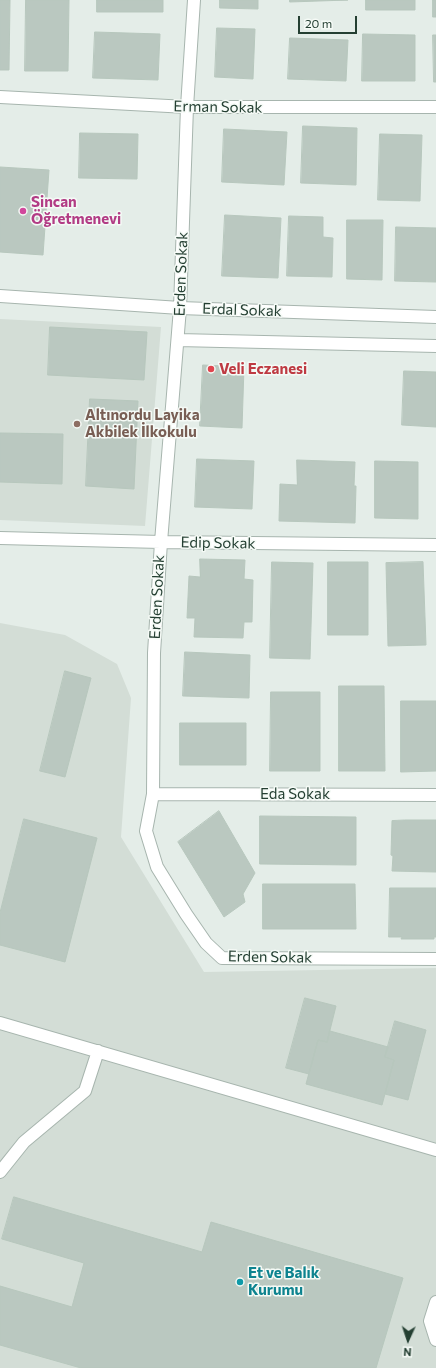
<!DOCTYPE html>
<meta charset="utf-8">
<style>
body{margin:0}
#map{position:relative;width:436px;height:1368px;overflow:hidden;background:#e4ede8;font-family:Commissioner,sans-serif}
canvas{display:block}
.north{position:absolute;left:388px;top:1320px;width:40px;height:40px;-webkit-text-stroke:3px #f5faf6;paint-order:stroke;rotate:183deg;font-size:11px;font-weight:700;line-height:16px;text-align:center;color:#243f32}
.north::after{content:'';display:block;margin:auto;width:14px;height:18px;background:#243f32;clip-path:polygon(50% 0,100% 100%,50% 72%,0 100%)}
.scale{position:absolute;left:298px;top:16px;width:59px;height:18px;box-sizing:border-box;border:2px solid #243f32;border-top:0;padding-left:5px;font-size:12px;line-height:14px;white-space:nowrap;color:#243f32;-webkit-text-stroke:3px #f5faf6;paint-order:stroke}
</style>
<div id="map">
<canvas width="436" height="1368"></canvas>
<div class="north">N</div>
<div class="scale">20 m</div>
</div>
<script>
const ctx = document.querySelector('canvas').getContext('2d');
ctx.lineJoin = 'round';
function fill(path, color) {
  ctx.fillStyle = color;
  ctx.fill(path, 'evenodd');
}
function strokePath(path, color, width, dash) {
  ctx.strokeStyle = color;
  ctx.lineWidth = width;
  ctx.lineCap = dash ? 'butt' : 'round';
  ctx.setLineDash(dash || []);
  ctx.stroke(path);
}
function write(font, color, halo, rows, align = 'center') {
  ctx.font = font + ' Commissioner,sans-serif';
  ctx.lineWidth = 3;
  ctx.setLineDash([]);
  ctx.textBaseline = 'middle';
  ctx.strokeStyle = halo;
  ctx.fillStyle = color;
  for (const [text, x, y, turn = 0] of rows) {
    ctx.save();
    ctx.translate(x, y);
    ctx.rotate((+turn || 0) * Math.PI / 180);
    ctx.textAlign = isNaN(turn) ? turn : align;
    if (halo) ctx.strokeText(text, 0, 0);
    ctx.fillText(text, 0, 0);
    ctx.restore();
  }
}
fill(new Path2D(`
 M0 319 161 327 145 526 0 520Z
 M0 623 65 635 117 664 131 698 121 837 204 972 436 968V1368H0Z`), '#d3ddd6');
const building = new Path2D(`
 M0 0H10L9 70H0Z
 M26 0H69L68 71H25Z
 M97 0H163V12H97Z
 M220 0H258V9L220 8Z
 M290 0H348L290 2Z
 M366 0H415V10H366Z
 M433 0H436V17H433Z
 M217 28 255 29 253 79 215 77Z
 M95 32 160 34 158 80 93 78Z
 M363 34 415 35V81H362Z
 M433 35H436V82H434Z
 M290 38 348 40 346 81 288 79Z
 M303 126 357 128 356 185 301 183Z
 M224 129 287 132 284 185 222 182Z
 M80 133 138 134 137 179 79 178Z
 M380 134 422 135 420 201 378 200Z
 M0 167 49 170 43 255 0 252Z
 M225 215 281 218 278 278 222 276Z
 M289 216 323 217V237L333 238 332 277 287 276Z
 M347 220H383L382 280 347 279Z
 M396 227 436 228V282L395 281Z
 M50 327 147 332 144 380 48 375Z
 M203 365 244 367 242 428 200 426Z
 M404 371 436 372V427L402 425Z
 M90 399 138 401 134 489 86 486Z
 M0 433 63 434 62 484 0 482Z
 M197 459 254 461 252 509 195 507Z
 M297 460 355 462 354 486H356L355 523 279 521 280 484 297 485Z
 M375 461 418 462V519L375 518Z
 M200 559 245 560 244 579 253 580 252 622H244L243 638 194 637 195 618H187L189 576 200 577Z
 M272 562 313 563 310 659 270 658Z
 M328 562H368V635H328Z
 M423 562 426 645 388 646 386 563Z
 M185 652 250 655 249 698 183 696Z
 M65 671 91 678 65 777 40 771Z
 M339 686H384L385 771H339Z
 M271 692H320V771H270Z
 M401 701H436V771L401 772Z
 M180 723H246V765H180Z
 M219 811 255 873 243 894 245 902 224 917 178 842Z
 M260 816 356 817V865L260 864Z
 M24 819 97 838 65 962 0 945V913Z
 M405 820H436V872L392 871 393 856 391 855 392 821Z
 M263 884H355L356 929H263Z
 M390 888H436V937H434V939H401L402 937H389Z
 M305 998 336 1006 327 1042 318 1040 309 1074 286 1068Z
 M395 1021 426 1030 408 1100 385 1094 394 1060 385 1057Z
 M330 1031 388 1047 385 1057 394 1060 382 1105 306 1084 318 1040 327 1042Z
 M14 1197 202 1252 211 1222 403 1278 376 1368H81L0 1345V1286L72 1307 84 1263 2 1239Z`);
fill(building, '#bac8c0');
strokePath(building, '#b7c7bd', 1);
const minor = new Path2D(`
 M194 0 187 107 180 308 161 542 154 653 153 794 146 831 157 867 186 914 206 943 222 958 436 959
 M0 97 187 107H436
 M0 296 180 308 436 317
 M178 340 436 346
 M0 538 161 542 436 545
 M153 794 436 795
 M0 1023 436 1150
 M0 1172 24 1142 85 1091 98 1051
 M436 1302 430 1321 436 1340`);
strokePath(minor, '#a7b5ae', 14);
strokePath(minor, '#fff', 12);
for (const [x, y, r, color] of [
 [23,211,4,"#d1479c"],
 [211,369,4,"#e0444e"],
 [77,424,4,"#8d6e63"],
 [240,1282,4,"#0f9aa8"]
]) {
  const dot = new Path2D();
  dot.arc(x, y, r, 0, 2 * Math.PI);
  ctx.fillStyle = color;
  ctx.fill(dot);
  strokePath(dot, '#f5faf6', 1.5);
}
write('15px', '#243f32', '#f5faf6', [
 ["Erman Sokak",218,107,1],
 ["Erden Sokak",181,274,-88],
 ["Erdal Sokak",242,310,2],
 ["Edip Sokak",218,543,1],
 ["Erden Sokak",157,597,-87],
 ["Eda Sokak",295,794],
 ["Erden Sokak",270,957,1]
]);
write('bold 15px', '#b23c85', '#f5faf6', [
 ["Sincan",31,202],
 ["Öğretmenevi",31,219]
], 'left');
write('bold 15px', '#be3a42', '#f5faf6', [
 ["Veli Eczanesi",219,369]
], 'left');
write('bold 15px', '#785e54', '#f5faf6', [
 ["Altınordu Layika",85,415],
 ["Akbilek İlkokulu",85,432]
], 'left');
write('bold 15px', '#0d838f', '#f5faf6', [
 ["Et ve Balık",248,1273],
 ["Kurumu",248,1290]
], 'left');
</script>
